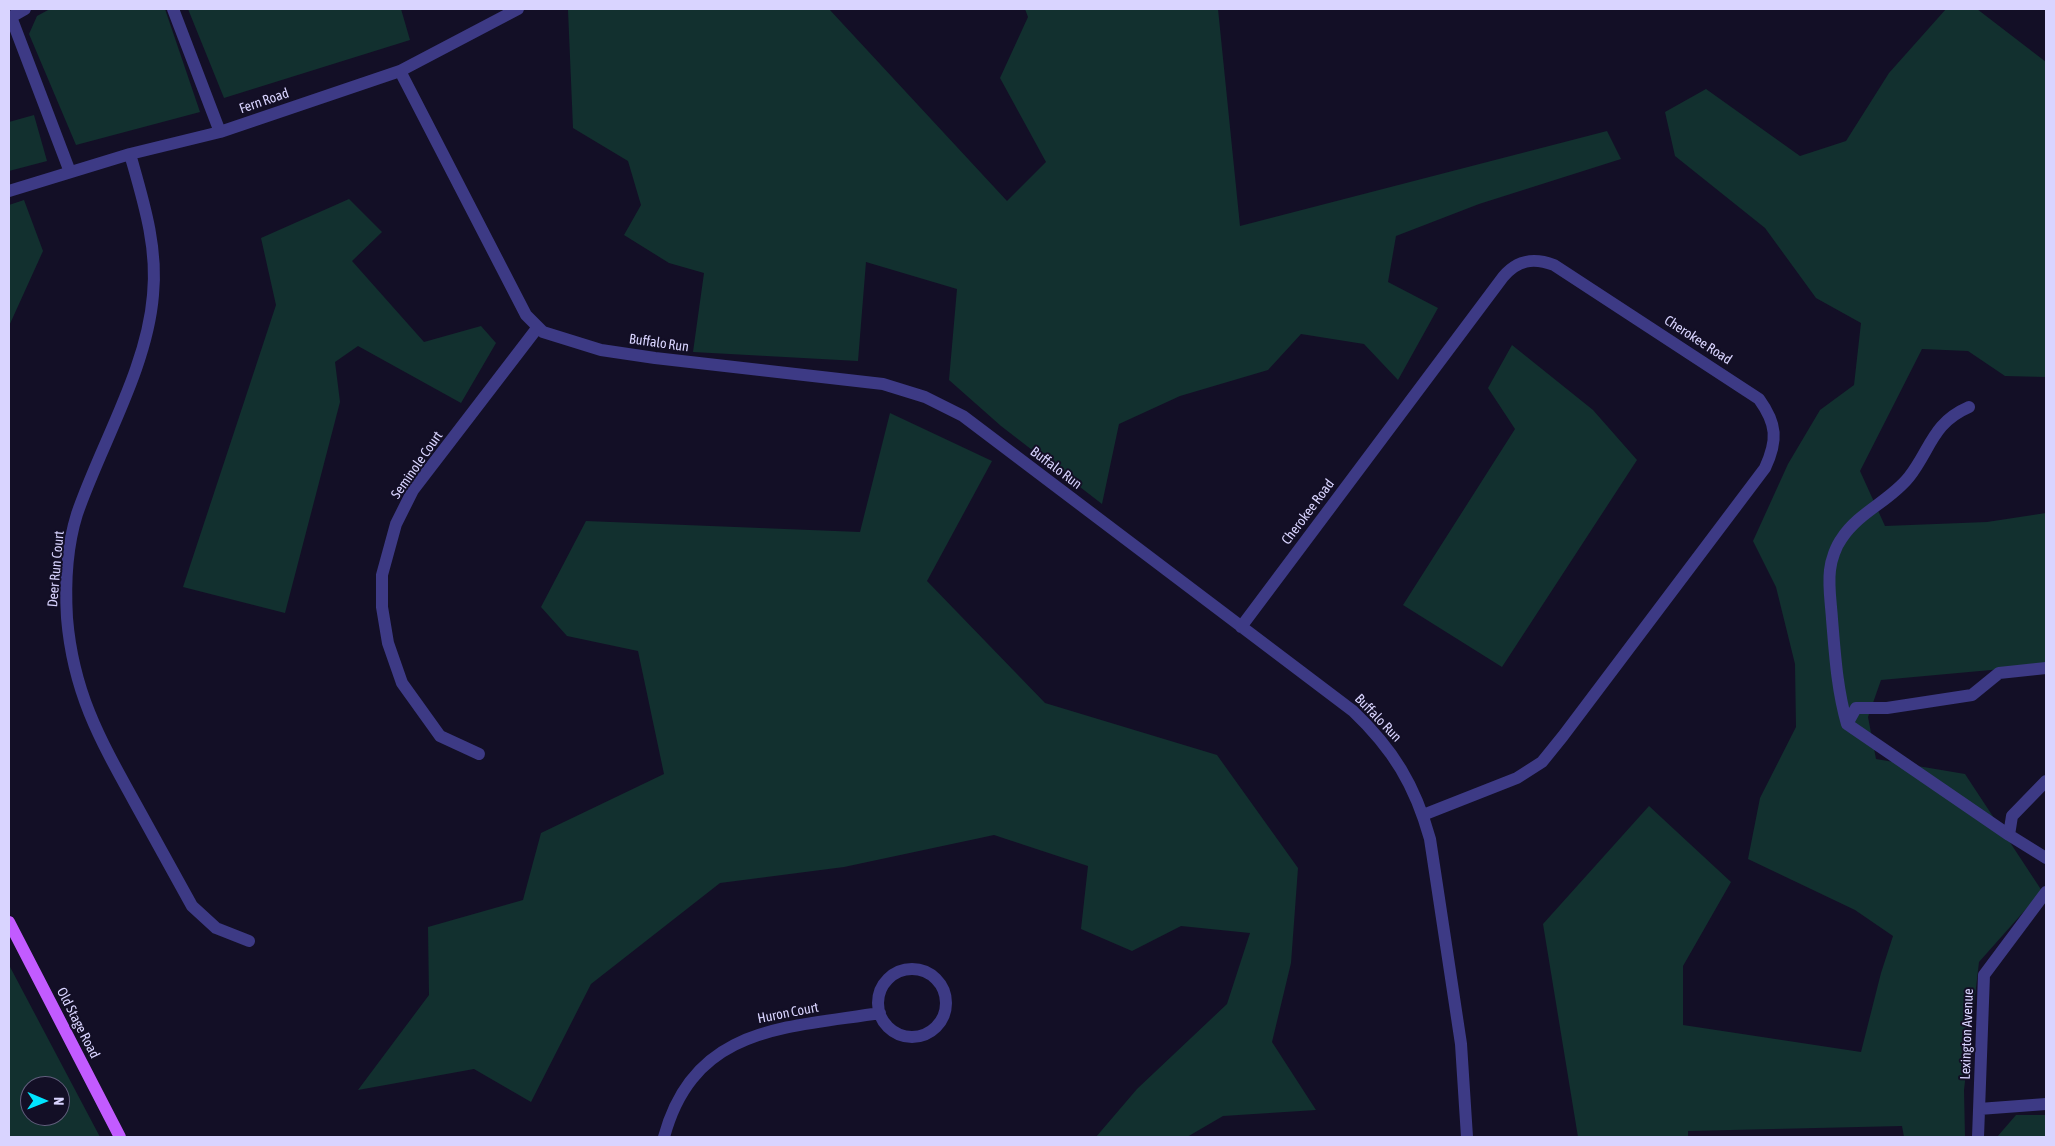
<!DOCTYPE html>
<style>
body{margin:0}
#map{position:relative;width:2055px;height:1146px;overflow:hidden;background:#130f26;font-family:"Asap Condensed",sans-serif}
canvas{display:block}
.frame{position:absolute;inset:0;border:10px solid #d9d4ff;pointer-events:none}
.north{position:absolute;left:20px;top:1076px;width:50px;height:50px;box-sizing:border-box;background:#130f26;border:1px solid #625e7d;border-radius:50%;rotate:91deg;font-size:14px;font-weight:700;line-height:20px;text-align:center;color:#d9d4ff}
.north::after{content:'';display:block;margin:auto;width:18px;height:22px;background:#00e5ff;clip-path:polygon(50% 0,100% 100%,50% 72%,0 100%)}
</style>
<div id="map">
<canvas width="2055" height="1146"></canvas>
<div class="frame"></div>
<div class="north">N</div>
</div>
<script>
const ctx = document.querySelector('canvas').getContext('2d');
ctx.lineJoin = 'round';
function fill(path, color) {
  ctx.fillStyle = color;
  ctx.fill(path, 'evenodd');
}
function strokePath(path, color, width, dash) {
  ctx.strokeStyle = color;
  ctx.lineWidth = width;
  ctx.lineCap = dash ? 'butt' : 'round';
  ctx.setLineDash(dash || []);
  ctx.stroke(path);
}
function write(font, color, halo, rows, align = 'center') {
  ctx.font = font + ' "Asap Condensed",sans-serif';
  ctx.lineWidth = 4;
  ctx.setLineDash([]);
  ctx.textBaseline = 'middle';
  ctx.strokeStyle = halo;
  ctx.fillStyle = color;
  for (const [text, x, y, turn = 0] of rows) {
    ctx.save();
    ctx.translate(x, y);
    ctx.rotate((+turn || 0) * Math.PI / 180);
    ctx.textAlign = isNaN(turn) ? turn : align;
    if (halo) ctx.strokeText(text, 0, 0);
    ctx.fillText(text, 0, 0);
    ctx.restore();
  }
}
fill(new Path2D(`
 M50 9H165L200 112 76 145 29 34 37 16Z
 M188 9H401L410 40 224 98Z
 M571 9H829L1007 201 1046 162 1000 78 1028 17 1025 9H1218L1240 226 1607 131 1621 159 1479 204 1396 236 1388 282 1438 308 1398 380 1364 344 1301 334 1268 370 1180 396 1119 424 1102 504 1001 426 949 380 957 289 866 262 858 361 693 352 704 273 669 263 624 235 641 205 628 161 573 128 568 10Z
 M1946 9H1977L2046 62V377L2005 376 1968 351 1922 349 1860 471 1885 526 1987 522 2046 513V665L1881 680 1868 717 1876 759 1965 774 2042 891 1979 962 1964 1090 1965 1137H1904L1902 1126 1688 1131V1137H1578L1543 924 1649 806 1731 882 1683 966V1025L1861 1052 1881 973 1893 936 1855 910 1748 859 1760 798 1796 727 1795 664 1776 587 1753 541 1788 464 1820 410 1854 385 1861 323 1816 298 1765 228 1675 156 1665 112 1706 89 1800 156 1846 141 1889 73Z
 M34 115 47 161 9 171V122Z
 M349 199 382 232 352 261 424 342 481 326 496 343 461 403 358 346 335 362 340 402 285 613 183 587 276 305 261 238Z
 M24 200 43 251 9 326V205Z
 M1512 345 1593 410 1637 460 1502 667 1403 605 1515 429 1488 388Z
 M890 413 992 461 927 581 1045 703 1217 755 1298 868 1291 963 1272 1042 1316 1110 1223 1116 1187 1137H1096L1137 1089 1227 1004 1250 933 1181 926 1132 951 1081 929 1088 866 994 835 844 867 720 883 591 984 531 1102 474 1069 358 1090 429 995 428 927 523 900 541 833 664 774 638 651 567 636 541 607 586 521 860 532Z
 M9 965 100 1137H9ZM30 1086H60V1116H30Z
 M2016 1115H2046V1137H1997Z`), '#12302f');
strokePath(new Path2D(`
 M25 9 11 17 70 172
 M173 9 220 132
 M400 71 526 315 543 332 601 350 655 358 883 384 925 397 963 416 1353 711C1393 749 1415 785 1430 839L1461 1044 1467 1137
 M130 154C143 200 158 246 153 295 147 369 101 444 77 514 67 546 65 585 67 618 73 691 99 738 134 801 153 836 173 871 192 906L216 928 249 941
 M9 191 130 154 220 132 400 71 518 9
 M1241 627 1503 277C1517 260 1533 257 1554 265L1759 399C1777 424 1778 440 1765 468L1563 736 1542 762 1517 778 1423 815
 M1847 724C1837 689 1835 655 1832 619 1831 603 1828 586 1830 570 1831 560 1836 546 1842 538 1859 512 1890 501 1909 477 1931 449 1932 423 1969 407
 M479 754 440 736 402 683 388 643 382 607V575L396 524 413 490 538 327
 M2046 781 2012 816 2009 835 2046 858
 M2009 835 1847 724 1856 708H1887L1972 695 1999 673 2046 668
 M878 1003a34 34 0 1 1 68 0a34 34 0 1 1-68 0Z
 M1979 1109 2046 1104
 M664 1137C694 1026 785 1028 880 1013
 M1978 1137 1984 975 2046 892`), '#3d3a85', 12);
strokePath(new Path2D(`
 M9 922 120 1137`), '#c25bff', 12);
write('14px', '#d9d4ff', '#130f26', [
 ["Fern Road",264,101,-19],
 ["Cherokee Road",1698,340,33],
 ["Buffalo Run",659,343,8],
 ["Seminole Court",417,465,-55],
 ["Buffalo Run",1056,468,37],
 ["Cherokee Road",1308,512,-53],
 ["Deer Run Court",56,569,-85],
 ["Buffalo Run",1378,718,46],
 ["Huron Court",788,1013,-11],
 ["Old Stage Road",78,1023,63],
 ["Lexington Avenue",1967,1034,-88]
]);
</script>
